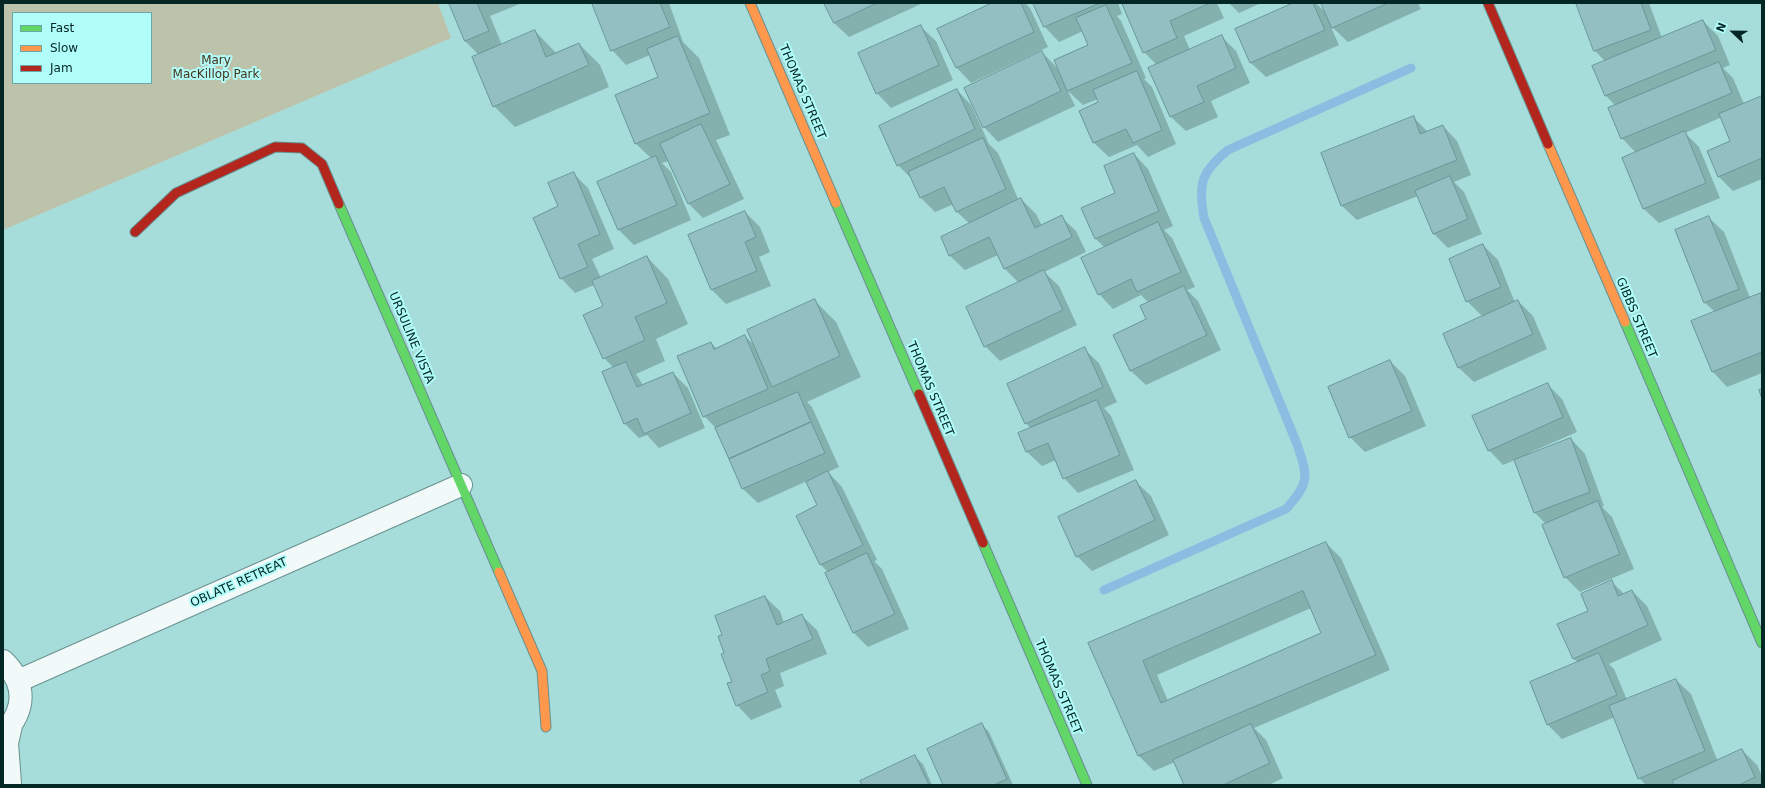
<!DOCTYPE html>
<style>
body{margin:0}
#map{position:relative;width:1765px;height:788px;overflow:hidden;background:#a6dcda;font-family:"DejaVu Sans",sans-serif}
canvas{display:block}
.frame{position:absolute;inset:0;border:4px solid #042625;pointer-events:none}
.legend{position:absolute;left:12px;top:12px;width:140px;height:72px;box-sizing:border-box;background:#b0fdfa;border:1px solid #6ba7a5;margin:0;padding:5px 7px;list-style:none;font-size:12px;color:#042625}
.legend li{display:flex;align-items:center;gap:8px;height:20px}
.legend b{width:20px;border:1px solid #6ba7a5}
.north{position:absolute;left:1713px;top:12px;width:40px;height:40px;-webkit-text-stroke:3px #b0fdfa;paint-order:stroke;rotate:292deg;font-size:11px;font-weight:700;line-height:16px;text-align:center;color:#042625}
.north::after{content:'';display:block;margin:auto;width:14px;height:18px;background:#042625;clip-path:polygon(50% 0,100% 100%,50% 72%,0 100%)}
</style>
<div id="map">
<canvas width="1765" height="788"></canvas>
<div class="frame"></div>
<ul class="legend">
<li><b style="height:5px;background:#63d668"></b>Fast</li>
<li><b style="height:5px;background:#ff974d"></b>Slow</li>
<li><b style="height:5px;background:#b3261e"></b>Jam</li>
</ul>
<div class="north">N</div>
</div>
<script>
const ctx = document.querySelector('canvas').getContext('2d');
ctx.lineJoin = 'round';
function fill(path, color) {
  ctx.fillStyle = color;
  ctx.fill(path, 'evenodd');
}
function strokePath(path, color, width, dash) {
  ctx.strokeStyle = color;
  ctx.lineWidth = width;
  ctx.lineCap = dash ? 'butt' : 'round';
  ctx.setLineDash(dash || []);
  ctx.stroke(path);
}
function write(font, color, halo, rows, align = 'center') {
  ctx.font = font + ' "DejaVu Sans",sans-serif';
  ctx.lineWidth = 4;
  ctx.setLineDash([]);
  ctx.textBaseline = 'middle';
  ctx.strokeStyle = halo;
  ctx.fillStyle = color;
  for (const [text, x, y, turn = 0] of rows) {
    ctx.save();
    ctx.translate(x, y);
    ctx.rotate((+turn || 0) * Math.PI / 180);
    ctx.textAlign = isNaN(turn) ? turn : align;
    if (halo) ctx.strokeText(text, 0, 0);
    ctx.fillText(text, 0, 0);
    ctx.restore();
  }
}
fill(new Path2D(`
 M3 3H438L451 38 3 230ZM13 13H151V83H13Z`), '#bdc3aa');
fill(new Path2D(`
 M450 3H522L490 16 502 45 535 31 557 54 579 44 600 65 609 87 515 127 494 106 479 55 465 41Z
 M593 3H669L683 42 699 58 730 135 716 140 744 199 703 218 689 204 668 161 662 163 671 172 691 220 634 245 619 230 599 182 652 159 636 144 617 95 659 77 650 55 626 65 612 50Z
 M825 3H923L849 37 834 23Z
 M994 3H1025L1030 8 1048 47 971 83 957 68 939 29Z
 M1034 3H1118L1122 14 1117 16 1121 21 1146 78 1144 79 1152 87 1176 144 1148 157 1137 145 1109 157 1094 143 1099 103 1098 99 1083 105 1068 91 1075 106 998 142 984 127 1042 52 1058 69 1089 46 1083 31 1059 42 1045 27Z
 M1126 3H1217L1224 18 1184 36 1190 50 1221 36 1236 51 1250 83 1211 101 1218 117 1186 131 1171 117 1150 69 1157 65 1144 52 1123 4Z
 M1229 3H1261L1239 13Z
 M1295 3H1316L1327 14 1322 3H1418L1421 9 1348 42 1330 25 1339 45 1266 77 1251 63 1236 29Z
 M1577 3H1649L1662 38 1703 21 1718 36 1730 65 1723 68 1733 78 1744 104 1762 97V179L1733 191 1718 176 1732 142 1722 117 1685 133 1699 147 1720 198 1659 223 1644 209 1623 158 1636 153 1622 138 1616 106 1606 96 1594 66 1606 62 1595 51Z
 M921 27 936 41 953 80 891 108 877 93Z
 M957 90 971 105 989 144 998 153 1019 201 1021 199 1036 214 1042 226 1061 217 1076 231 1086 252 1044 272 1059 286 1077 325 1000 361 985 346 1019 283 1005 269 998 255 965 270 950 256 942 237 970 224 957 212 954 204 935 212 921 198 912 179 898 165Z
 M1413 117 1428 132 1443 126 1457 141 1471 175 1454 182 1464 192 1482 234 1448 248 1433 233 1418 196 1357 220 1342 206 1322 154Z
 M1134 154 1148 169 1173 226 1164 230 1172 238 1195 287 1187 290 1198 301 1221 350 1146 385 1131 371 1114 335 1148 320 1149 303 1141 295 1113 309 1099 294 1105 248 1096 239 1083 209 1117 194Z
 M573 173 588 188 614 249 592 259 601 278 647 257 668 279 688 324 656 339 665 361 636 374 643 385 673 373 688 388 705 428 659 448 647 435 639 438 625 424 614 368 604 358 605 307 594 285 575 293 561 278 559 207Z
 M745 212 760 227 770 252 759 257 771 286 726 304 711 289Z
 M1709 218 1724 232 1750 298 1760 294 1762 296V373L1727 387 1713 372 1693 321 1715 312 1705 303 1677 231Z
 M1483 245 1498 260 1515 303 1518 301 1533 316 1547 349 1474 382 1459 368 1445 335 1483 317 1467 301Z
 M815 301 836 322 861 377 807 402 812 407 839 467 828 472 842 487 877 560 874 561 882 569 909 629 868 647 854 633 829 573 821 565 798 516 819 506 807 481 758 503 743 489 716 428 704 416 711 343 717 349 745 336 755 346Z
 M1084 349 1099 363 1117 402 1104 408 1111 416 1134 470 1078 493 1064 478 1056 460 1042 466 1027 452 1019 434 1031 429 1026 423Z
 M1390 361 1405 376 1426 426 1365 452 1350 437Z
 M1547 384 1562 399 1577 432 1529 453V455L1571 439 1585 454 1604 506 1602 507 1612 517 1634 569 1580 592 1565 577 1546 524 1535 513 1515 460 1503 465 1489 450Z
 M1136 482 1151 496 1169 535 1092 571 1077 556Z
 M1326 543 1341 558 1390 670 1254 728 1266 740 1283 778 1269 785H1186L1175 762 1154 771 1139 756 1089 644ZM1311 608 1322 634 1168 701 1157 675Z
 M1611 581 1625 595 1632 591 1647 606 1662 640 1609 664 1614 669 1627 700 1676 680 1691 694 1718 762 1742 750 1757 765 1762 776V785H1646L1639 778 1615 717 1562 739 1548 725 1578 663 1573 658 1589 611Z
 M765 597 780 611 784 623 802 616 817 630 827 654 780 673 784 686 775 690 782 707 751 720 737 705 733 682 725 653 724 635Z
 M982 725 989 732 1013 785H944Z
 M915 757 923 764 932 785H863Z`), '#0003');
strokePath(new Path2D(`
 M1104 590 1286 509C1310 482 1308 477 1297 444L1204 218C1198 184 1201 172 1228 150L1411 68`), '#8bbce2', 9);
const building = new Path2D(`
 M449 3H477L489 31 465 41Z
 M592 3H660L670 27 611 51Z
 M824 3H877L834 23Z
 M992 3H1021L1034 32 956 68 937 29Z
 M1033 3H1100L1044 27Z
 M1210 3 1170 21 1177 38 1143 53 1122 4Z
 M1293 3H1313L1325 30 1250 63 1235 29Z
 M1321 3H1388L1332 28Z
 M1576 3H1641L1651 30 1594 51Z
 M1106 5 1132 63 1067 91 1054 60 1088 45 1076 18Z
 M1703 20 1716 50 1605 96 1592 66Z
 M921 25 939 65 876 94 858 53Z
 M535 30 546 57 579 43 589 65 493 107 472 57Z
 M1222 35 1236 68 1197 86 1204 102 1170 117 1148 68Z
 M678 36 710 113 635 144 615 95 658 77 647 49Z
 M1042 51 1061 91 983 128 964 88Z
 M1719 62 1732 93 1621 139 1608 108Z
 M1137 71 1162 130 1133 143 1126 129 1093 143 1079 111 1098 102 1093 90Z
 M957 89 975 129 897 166 879 126Z
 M1762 96V158L1718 177 1707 151 1730 141 1719 114Z
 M1414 116 1420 134 1443 125 1457 160 1341 206 1321 153Z
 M701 124 730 184 688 204 660 144Z
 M1685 131 1706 183 1643 209 1622 158Z
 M983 138 1006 189 956 212 944 187 920 198 908 172Z
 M1134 153 1159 211 1095 239 1081 208 1115 193 1104 166Z
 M656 156 677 205 618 230 597 182Z
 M574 172 600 234 578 244 588 267 560 279 533 218 558 206 548 183Z
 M1450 176 1468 219 1433 234 1415 191Z
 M1021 198 1035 228 1062 215 1072 237 1004 269 989 237 949 256 941 237Z
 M745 211 756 237 745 242 757 271 711 290 688 235Z
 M1709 216 1739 289 1704 303 1675 230Z
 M1158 222 1181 272 1137 292 1131 279 1098 295 1081 258Z
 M1483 244 1501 287 1466 302 1449 259Z
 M647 256 667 303 635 317 645 340 603 359 583 315 603 306 592 281Z
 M1044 270 1063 310 984 347 966 307Z
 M1184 286 1207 335 1130 371 1113 335 1146 319 1140 306Z
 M1761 293 1762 352 1712 372 1691 321Z
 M815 299 840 356 772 387 747 330Z
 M1518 300 1533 334 1458 368 1443 334Z
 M745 335 768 389 703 417 677 356 711 342 714 349Z
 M1085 347 1103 387 1025 424 1007 384Z
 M1390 360 1412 411 1349 438 1328 387Z
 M626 362 637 387 673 372 691 413 644 434 637 418 624 424 602 372Z
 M1548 383 1563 417 1488 451 1472 416Z
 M1762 389V399L1759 390Z
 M798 392 811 422 729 459 715 428Z
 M1097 400 1120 455 1063 479 1048 443 1026 452 1018 433Z
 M811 422 825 453 742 489 729 459Z
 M1571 438 1590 492 1534 513 1514 460Z
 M828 471 863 545 820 565 796 516 817 505 806 482Z
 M1136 480 1155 520 1076 557 1058 517Z
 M1598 501 1620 554 1564 578 1542 525Z
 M1326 542 1376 655 1138 756 1088 643ZM1303 591 1321 633 1161 703 1143 661Z
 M867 553 895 614 853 633 825 573Z
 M1612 580 1618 596 1632 590 1648 625 1573 659 1557 624 1588 611 1581 594Z
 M765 596 777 625 802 614 813 639 766 659 770 671 761 675 768 692 736 706 727 683 732 682 721 654 724 653 718 636 722 635 715 616Z
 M1599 653 1617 695 1547 725 1530 682Z
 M1676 679 1705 751 1638 779 1609 706Z
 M982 723 1007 779 994 785H943L927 749Z
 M1251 724 1270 763 1223 785H1184L1173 760Z
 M1742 749 1755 777 1739 785H1674L1672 781Z
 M915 755 929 785H862L860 781Z`);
fill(building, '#94bfc2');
strokePath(building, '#679799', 1);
const street = new Path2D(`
 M3 661C27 684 26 710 3 734
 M18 681 461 485
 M10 783 7 743 11 726`);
const fast = new Path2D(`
 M836 203 919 394
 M339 204 499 572
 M1625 322 1762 643
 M983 543 1087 785`);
const slow = new Path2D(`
 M750 3 836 203
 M1548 144 1625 322
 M499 572 542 671 546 727`);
const jam = new Path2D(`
 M1488 3 1548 144
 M135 232 176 193 275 147 302 148 322 164 339 204
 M919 394 983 543`);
strokePath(street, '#689190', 24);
strokePath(fast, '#689190', 11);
strokePath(slow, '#689190', 11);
strokePath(jam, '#689190', 11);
strokePath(street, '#f2faf9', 22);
strokePath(fast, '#63d668', 9);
strokePath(slow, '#ff974d', 9);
strokePath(jam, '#b3261e', 9);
write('12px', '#463217', '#b0fdfa', [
 ["Mary",216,61],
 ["MacKillop Park",216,75]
]);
write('12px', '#042625', '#b0fdfa', [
 ["THOMAS STREET",802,92,67],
 ["GIBBS STREET",1636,318,67],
 ["URSULINE VISTA",411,338,67],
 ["THOMAS STREET",930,389,67],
 ["OBLATE RETREAT",239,583,-24],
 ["THOMAS STREET",1058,687,67]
]);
</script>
